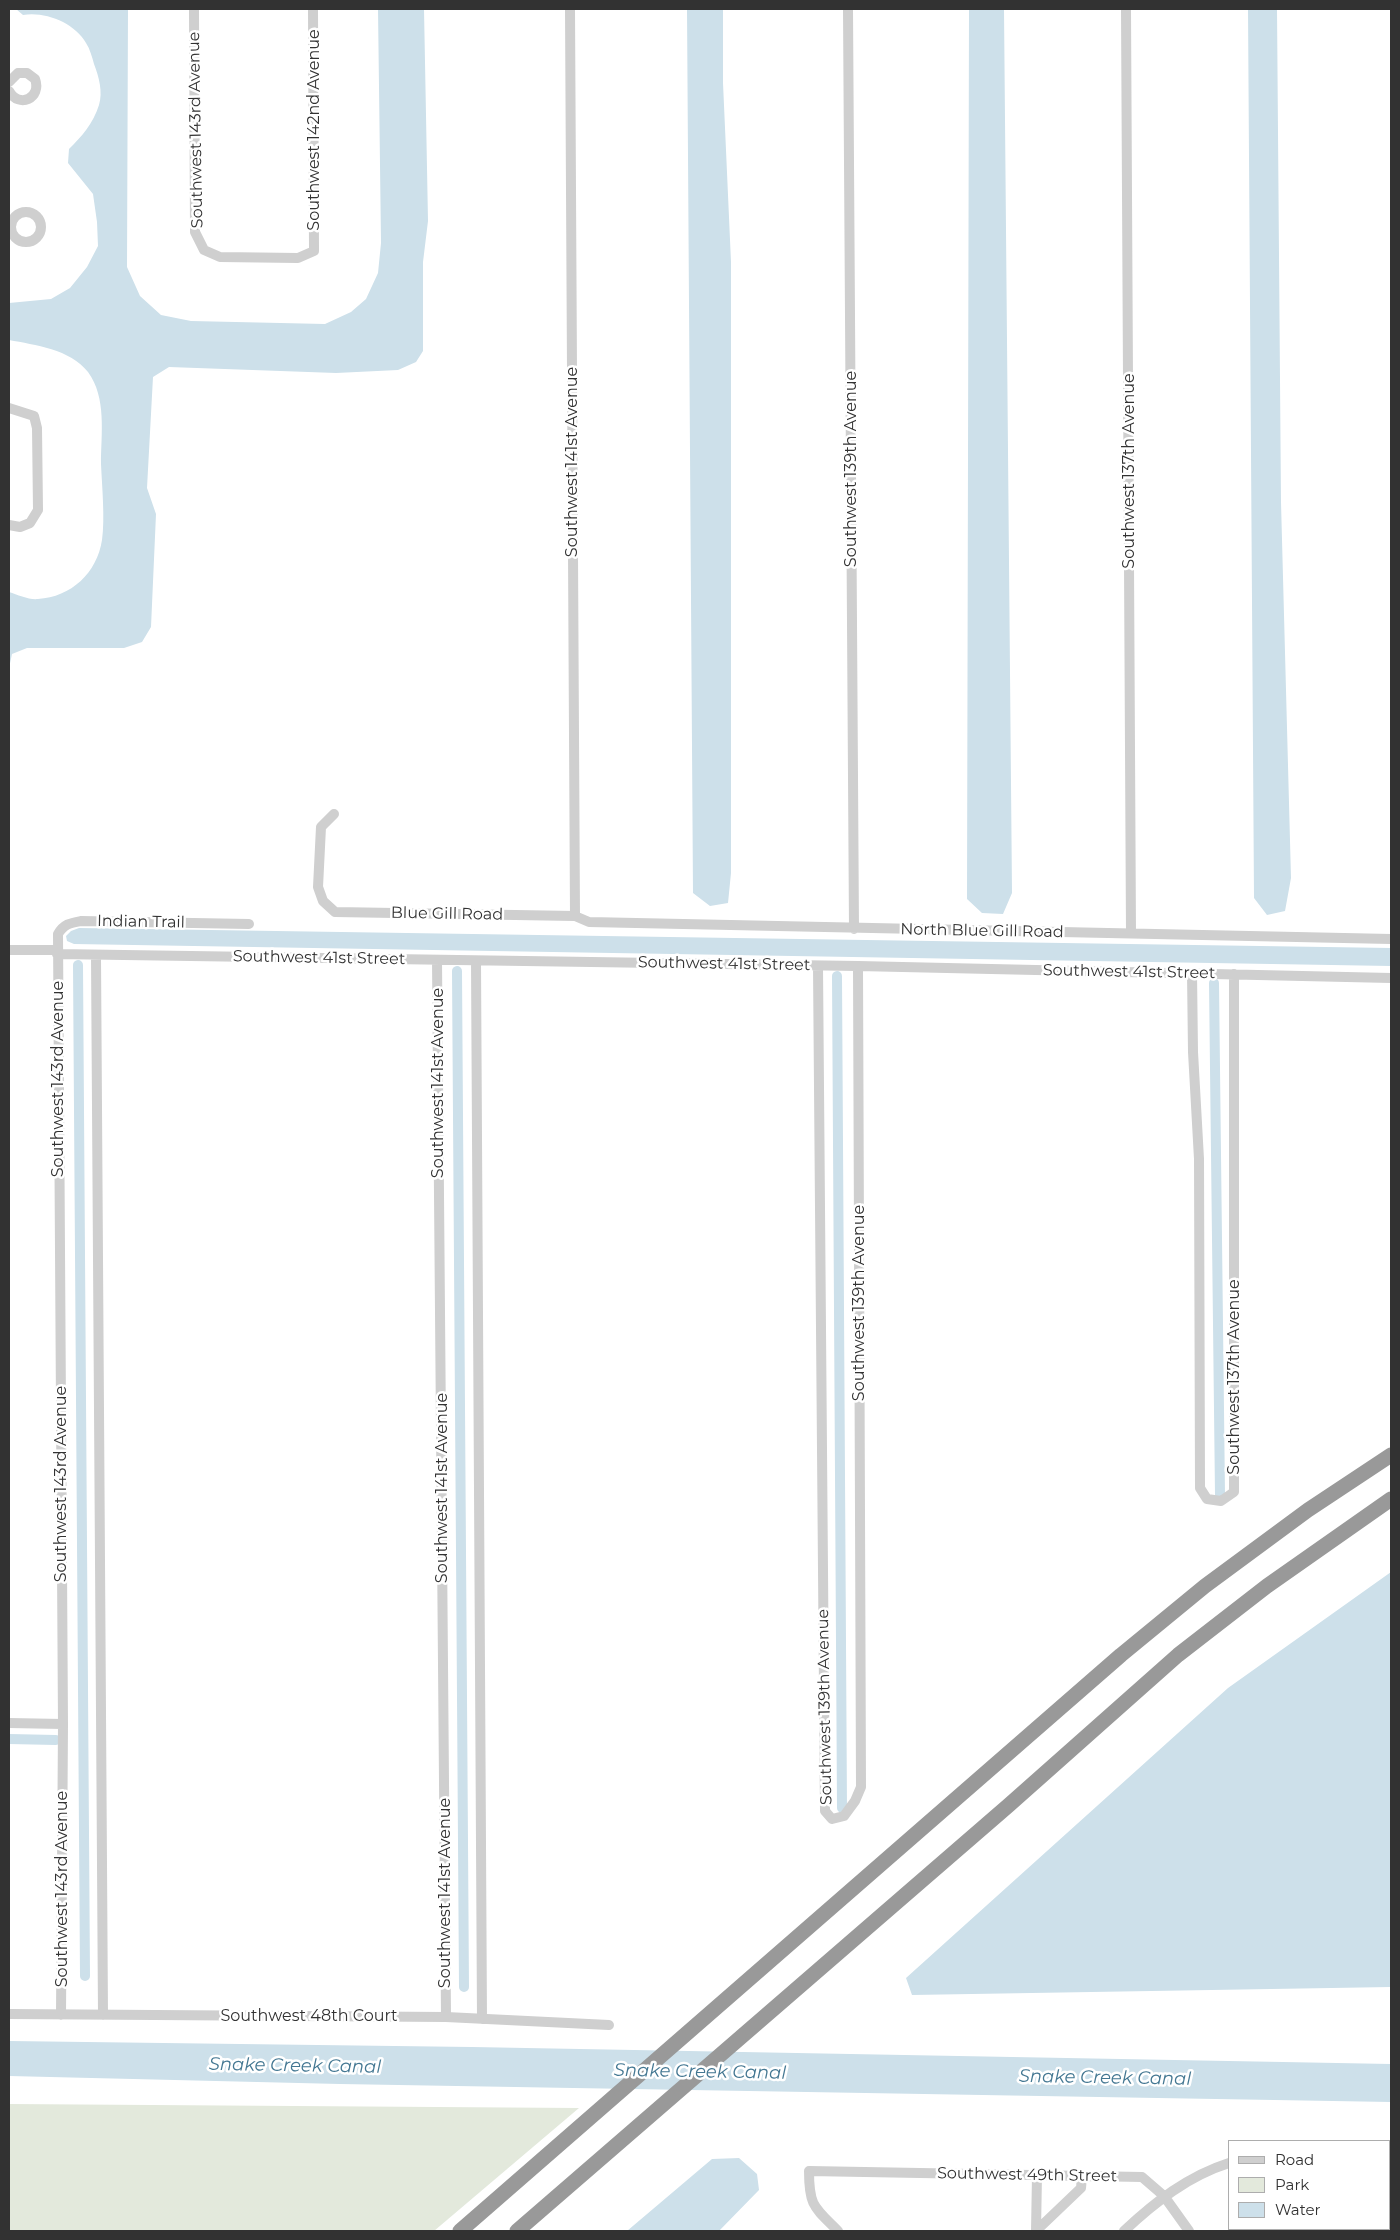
<!DOCTYPE html>
<style>
body{margin:0}
#map{position:relative;width:1400px;height:2240px;overflow:hidden;background:#fff;font-family:Montserrat,sans-serif}
canvas{display:block}
.frame{position:absolute;inset:0;border:10px solid #323232;pointer-events:none}
.legend{position:absolute;left:1228px;top:2140px;width:162px;height:90px;box-sizing:border-box;background:#fff;border:1px solid #adadad;margin:0;padding:6px 9px;list-style:none;font-size:15px;color:#323232}
.legend li{display:flex;align-items:center;gap:10px;height:25px}
.legend b{width:25px;border:1px solid #adadad}
</style>
<div id="map">
<canvas width="1400" height="2240"></canvas>
<div class="frame"></div>
<ul class="legend">
<li><b style="height:6px;background:#cfcfcf"></b>Road</li>
<li><b style="height:14px;background:#e3e9dc"></b>Park</li>
<li><b style="height:14px;background:#cde0ea"></b>Water</li>
</ul>
</div>
<script>
const ctx = document.querySelector('canvas').getContext('2d');
ctx.lineJoin = 'round';
function fill(path, color) {
  ctx.fillStyle = color;
  ctx.fill(path, 'evenodd');
}
function strokePath(path, color, width, dash) {
  ctx.strokeStyle = color;
  ctx.lineWidth = width;
  ctx.lineCap = dash ? 'butt' : 'round';
  ctx.setLineDash(dash || []);
  ctx.stroke(path);
}
function write(font, color, halo, rows, align = 'center') {
  ctx.font = font + ' Montserrat,sans-serif';
  ctx.lineWidth = 5;
  ctx.setLineDash([]);
  ctx.textBaseline = 'middle';
  ctx.strokeStyle = halo;
  ctx.fillStyle = color;
  for (const [text, x, y, turn = 0] of rows) {
    ctx.save();
    ctx.translate(x, y);
    ctx.rotate((+turn || 0) * Math.PI / 180);
    ctx.textAlign = isNaN(turn) ? turn : align;
    if (halo) ctx.strokeText(text, 0, 0);
    ctx.fillText(text, 0, 0);
    ctx.restore();
  }
}
fill(new Path2D(`
 M9 2104 579 2108 434 2231H9Z`), '#e3e9dc');
fill(new Path2D(`
 M16 9H128L127 267 140 296 161 315 191 321 325 324 351 312 366 299 378 273 381 243 378 9H424L428 221 423 262V351L416 362 398 370 336 373 169 367 153 377 147 488 156 514 151 627 142 642 124 648H27L12 654 9 668V592C18 595 29 600 38 599 71 597 97 573 102 540 105 518 102 487 101 464 101 434 107 398 88 372 70 349 35 345 9 340V303L51 299 70 288 87 267 98 246 97 222 93 194 68 163 69 149C82 136 93 124 99 105 103 92 99 77 94 64 92 57 90 49 86 43 75 23 45 11 23 15Z
 M687 9H723V83L731 262V873L728 903 710 906 693 893Z
 M969 9H1004L1012 893 1003 914 982 913 967 899Z
 M1248 9H1277L1281 502 1291 878 1285 911 1267 915 1254 898Z
 M79 928 1391 948V966L74 944 67 941 66 936 71 931Z
 M1391 1572V1987L912 1995 906 1978 1228 1688Z
 M9 2041 472 2047 1391 2064V2102L340 2084 9 2076Z
 M739 2158 757 2174 759 2190 719 2231H627L712 2159Z`), '#cde0ea');
strokePath(new Path2D(`
 M78 965 85 1976
 M457 971 464 1987
 M837 976 842 1808
 M1214 983 1220 1495
 M9 1739 56 1740`), '#cde0ea', 10);
strokePath(new Path2D(`
 M194 9 195 232 204 250 220 257 298 258 314 251 313 9
 M570 9 575 916
 M848 9 854 929
 M1126 9 1131 933
 M9 82 18 73H27L35 79C42 98 19 109 9 91
 M11 227a15 15 0 1 1 30 0a15 15 0 1 1-30 0Z
 M9 408 34 416 37 428 38 510 30 523 20 527 9 525
 M334 814 321 827 318 887 323 901 335 912 575 916 589 922 1391 939
 M9 950H57
 M57 954 858 966 1391 978
 M96 956 103 2015
 M437 960 446 2017
 M476 961 482 2019
 M818 966 825 1811 832 1819 844 1816 855 1801 861 1787 858 966
 M1192 973 1193 1052 1199 1159 1200 1488 1207 1499 1221 1501 1234 1492V974
 M9 1723 63 1724
 M9 2014 446 2017 609 2025
 M61 2015 63 1724 58 934C64 924 70 923 81 921L249 924
 M1389 2152H1391
 M838 2231C814 2207 809 2206 809 2171L1142 2177 1164 2196 1189 2231
 M1036 2231 1081 2188 1082 2176
 M1036 2231 1037 2175
 M1124 2231C1155 2202 1188 2176 1229 2163
 M1268 2231 1281 2229
 M1337 2231V2229`), '#cfcfcf', 10);
strokePath(new Path2D(`
 M460 2231 1121 1655 1205 1586 1308 1510 1391 1455
 M517 2231 1009 1805 1178 1655 1267 1586 1391 1499`), '#999', 15);
write('16px', '#323232', '#fff', [
 ["Southwest 143rd Avenue",196,130,-91],
 ["Southwest 142nd Avenue",314,130,-90],
 ["Southwest 141st Avenue",572,462,-90],
 ["Southwest 139th Avenue",851,469,-90],
 ["Southwest 137th Avenue",1129,471,-90],
 ["Blue Gill Road",447,914,1],
 ["Indian Trail",141,922,1],
 ["North Blue Gill Road",982,931,1],
 ["Southwest 41st Street",319,958,1],
 ["Southwest 41st Street",724,964,1],
 ["Southwest 41st Street",1129,972,1],
 ["Southwest 143rd Avenue",58,1079,-90],
 ["Southwest 141st Avenue",438,1083,-90],
 ["Southwest 139th Avenue",859,1303,-90],
 ["Southwest 137th Avenue",1234,1377,-90],
 ["Southwest 143rd Avenue",61,1484,-90],
 ["Southwest 141st Avenue",442,1488,-90],
 ["Southwest 139th Avenue",825,1707,-91],
 ["Southwest 143rd Avenue",62,1889,-90],
 ["Southwest 141st Avenue",445,1893,-90],
 ["Southwest 48th Court",309,2016],
 ["Southwest 49th Street",1027,2175,1]
]);
write('italic 18px', '#437792', '#fff', [
 ["Snake Creek Canal",295,2066,1],
 ["Snake Creek Canal",700,2072,1],
 ["Snake Creek Canal",1105,2078,1]
]);
</script>
